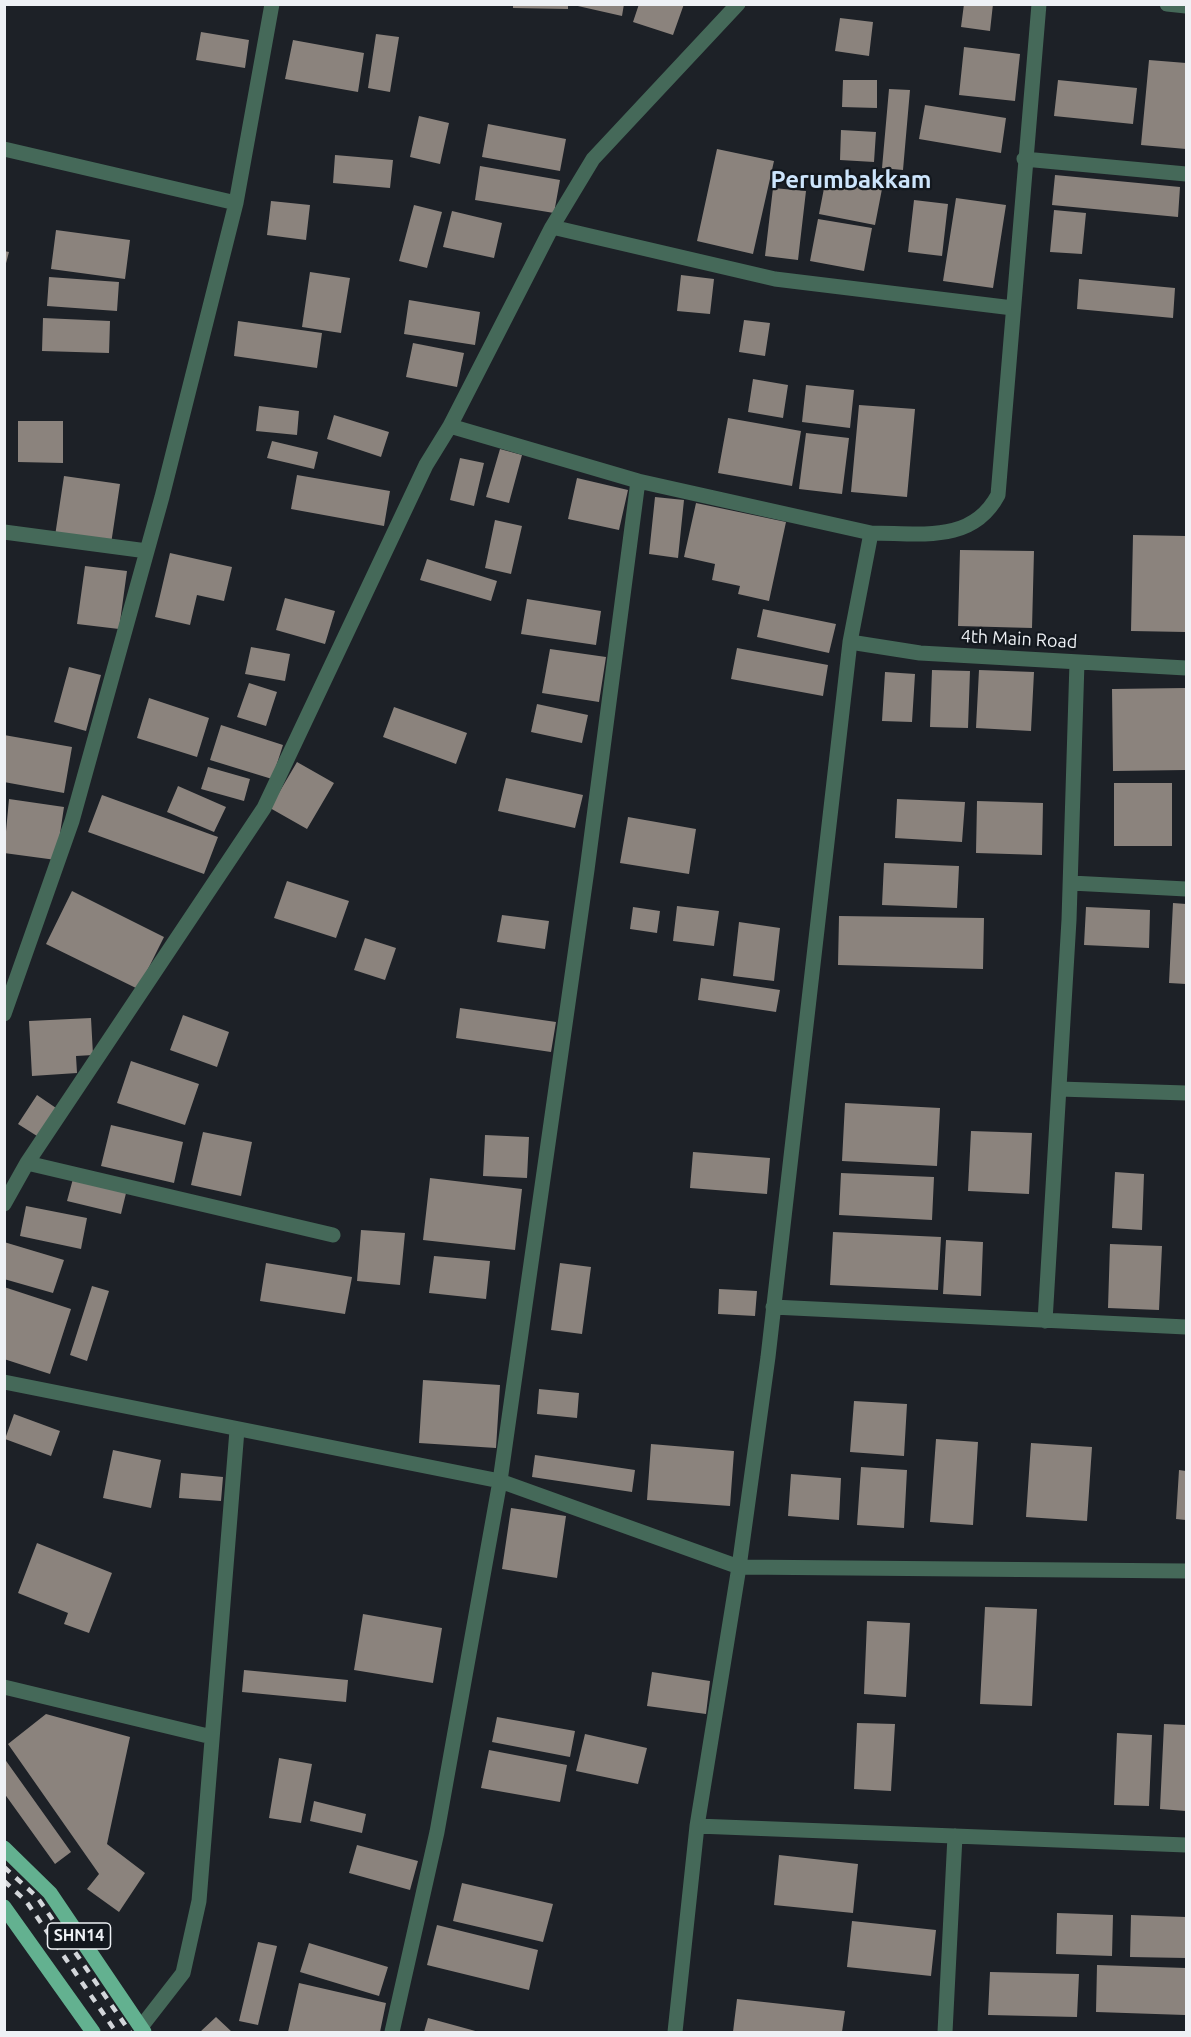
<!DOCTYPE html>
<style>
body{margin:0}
#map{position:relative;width:1191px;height:2037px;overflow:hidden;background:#1d2127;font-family:Ubuntu,sans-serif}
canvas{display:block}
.frame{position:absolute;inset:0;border:6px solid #eef1f5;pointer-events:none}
</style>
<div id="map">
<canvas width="1191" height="2037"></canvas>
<div class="frame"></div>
</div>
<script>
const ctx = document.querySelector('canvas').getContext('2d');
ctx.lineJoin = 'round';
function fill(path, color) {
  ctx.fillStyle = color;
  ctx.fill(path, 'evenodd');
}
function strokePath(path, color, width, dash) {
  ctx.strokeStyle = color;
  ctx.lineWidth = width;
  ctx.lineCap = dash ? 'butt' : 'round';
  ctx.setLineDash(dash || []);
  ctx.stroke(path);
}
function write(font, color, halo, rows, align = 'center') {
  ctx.font = font + ' Ubuntu,sans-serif';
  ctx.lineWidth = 4.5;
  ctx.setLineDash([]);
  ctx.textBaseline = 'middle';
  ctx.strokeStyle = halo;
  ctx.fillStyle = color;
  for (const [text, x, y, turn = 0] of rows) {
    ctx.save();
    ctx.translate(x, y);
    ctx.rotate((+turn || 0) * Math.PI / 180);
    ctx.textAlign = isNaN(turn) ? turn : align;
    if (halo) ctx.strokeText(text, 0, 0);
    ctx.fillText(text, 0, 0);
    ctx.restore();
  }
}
fill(new Path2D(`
 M513 4H568V9L513 8Z
 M569 4H624L622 16Z
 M639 4H684L673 35 633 22Z
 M964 4H993L990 31 961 27Z
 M840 18 873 22 869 56 835 51Z
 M201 32 249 40 245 68 196 60Z
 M376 34 399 37 390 92 368 88Z
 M293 40 364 53 358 92 285 79Z
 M964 47 1020 54 1015 101 959 95Z
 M1149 60 1186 63V149L1141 145Z
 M843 80H877V108L842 107Z
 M1058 80 1137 88 1133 124 1054 116Z
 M889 89 910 90 903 170 882 168Z
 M925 105 1006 118 1001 153 919 139Z
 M419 116 449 123 440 164 410 157Z
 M488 124 566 139 560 171 482 157Z
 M841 130 876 132 874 162 840 160Z
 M717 149 774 161 753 254 697 241Z
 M335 155 393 160 390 188 333 183Z
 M480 166 560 180 554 213 475 200Z
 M1055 175 1180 187 1178 217 1052 205Z
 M826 178 882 189 875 225 819 214Z
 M773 188 806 191 798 260 765 256Z
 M956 198 1006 205 993 288 943 281Z
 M914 200 948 204 942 256 908 252Z
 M271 201 310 205 306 240 267 235Z
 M414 205 442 212 427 268 399 261Z
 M1054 210 1086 213 1082 254 1050 252Z
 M452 211 502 223 494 258 443 247Z
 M818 219 872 228 864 271 810 261Z
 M56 230 130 240 125 279 51 269Z
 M4 251 9 252 5 267H4Z
 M310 272 350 278 341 333 302 327Z
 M681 275 714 279 710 314 677 311Z
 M49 277 119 282 117 311 47 306Z
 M1079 279 1175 288 1173 318 1077 309Z
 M409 300 480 312 475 345 404 334Z
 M43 318 110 321 109 353 42 351Z
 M744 320 770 323 765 356 739 352Z
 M238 321 322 333 317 368 234 356Z
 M413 343 464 353 457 387 406 377Z
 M753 379 788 385 783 418 748 412Z
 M806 385 854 390 850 428 802 422Z
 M859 405 915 409 907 497 851 492Z
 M259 406 299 411 297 435 256 431Z
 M334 415 389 432 381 457 327 439Z
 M728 418 801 431 792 486 718 473Z
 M18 421H63V463L18 462Z
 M806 433 849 438 842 494 799 489Z
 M272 441 318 452 314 469 267 458Z
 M500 449 522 455 509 503 486 497Z
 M460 458 484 463 474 506 450 500Z
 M297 475 390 491 384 526 291 509Z
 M64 476 120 484 111 544 55 536Z
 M577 478 628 490 619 530 568 519Z
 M655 497 684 500 678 558 649 554Z
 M696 503 786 522 769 601 738 594 740 586 712 580 715 564 684 557Z
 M495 520 522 526 511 574 485 568Z
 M1133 535 1186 536V632L1131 631Z
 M960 550 1034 551 1032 628 958 626Z
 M170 553 232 567 224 601 197 595 190 625 155 617Z
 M427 559 497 581 491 601 420 580Z
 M85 566 127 571 119 629 77 624Z
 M285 598 335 611 325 644 276 630Z
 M527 599 601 611 596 645 521 634Z
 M763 609 836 624 829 653 757 637Z
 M251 647 290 654 285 681 245 674Z
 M737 648 828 665 823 696 731 679Z
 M550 649 606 657 599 702 542 693Z
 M69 667 101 675 86 731 54 722Z
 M932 670 970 671 968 728 930 727Z
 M979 670 1034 672 1031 731 976 728Z
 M885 672 915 674 912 722 882 721Z
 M249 683 277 692 266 726 237 717Z
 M1186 688V770L1113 771 1112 689Z
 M149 698 209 718 197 757 137 738Z
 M537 704 588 715 582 743 531 732Z
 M394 707 467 733 456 764 383 737Z
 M221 725 283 745 272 779 210 760Z
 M4 735 72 747 64 793 4 782Z
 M297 762 334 783 307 829 270 808Z
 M208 767 250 779 244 801 201 789Z
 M506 778 583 795 575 828 498 811Z
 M1114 783H1172V846H1114Z
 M178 786 226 807 214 832 167 812Z
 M102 795 218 837 204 874 88 832Z
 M9 799 64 807 56 860 4 853Z
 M897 799 965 802 962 842 895 838Z
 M977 801 1043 803 1042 855 976 853Z
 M628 817 696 829 689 874 620 863Z
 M884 863 959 866 957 908 882 905Z
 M287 881 349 901 336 938 274 918Z
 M72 891 164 937 138 989 46 944Z
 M1173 903 1186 904V984L1169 983Z
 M677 906 719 911 714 946 673 941Z
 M633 907 660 911 657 933 630 929Z
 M1086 907 1150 910 1149 948 1084 945Z
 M502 915 549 921 545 949 497 942Z
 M839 916 984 918 983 969 838 965Z
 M739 922 780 928 774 981 733 976Z
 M365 938 396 948 385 980 354 970Z
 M701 978 780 990 776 1012 698 1000Z
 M460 1008 556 1022 551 1052 456 1038Z
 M183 1015 229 1032 217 1067 170 1050Z
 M91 1018 93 1055 76 1056 77 1073 32 1076 29 1021Z
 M131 1061 199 1084 185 1125 117 1103Z
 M37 1095 56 1108 37 1136 18 1124Z
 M845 1103 940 1108 937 1166 842 1161Z
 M111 1125 183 1142 174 1183 101 1166Z
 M971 1131 1032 1133 1029 1194 968 1191Z
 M203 1132 252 1142 241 1196 191 1185Z
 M485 1135 529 1137 527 1178 483 1176Z
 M693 1152 770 1158 767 1194 690 1188Z
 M1115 1172 1144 1174 1142 1230 1112 1228Z
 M841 1173 934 1177 932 1220 839 1215Z
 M74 1175 127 1189 121 1214 67 1201Z
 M430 1178 522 1189 515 1250 423 1240Z
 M26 1206 87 1218 81 1249 20 1236Z
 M361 1230 405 1233 400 1285 357 1281Z
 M833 1232 941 1237 938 1290 830 1285Z
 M946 1240 983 1242 981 1296 943 1294Z
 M4 1242 64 1260 53 1293 4 1279Z
 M1110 1244 1162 1246 1159 1310 1108 1308Z
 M434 1256 490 1261 486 1299 429 1293Z
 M266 1263 352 1277 345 1314 260 1301Z
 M560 1263 591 1267 582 1334 551 1330Z
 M92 1286 109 1291 87 1361 70 1355Z
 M4 1287 71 1309 50 1374 4 1359Z
 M719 1289 757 1291 755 1316 718 1314Z
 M423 1380 500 1385 496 1448 419 1443Z
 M539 1389 579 1393 577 1418 537 1414Z
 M854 1401 907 1404 904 1456 850 1452Z
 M14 1414 60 1431 51 1456 5 1439Z
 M936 1439 978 1442 973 1525 930 1522Z
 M1031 1443 1092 1447 1087 1521 1026 1517Z
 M651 1444 734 1451 730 1506 647 1500Z
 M113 1450 161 1460 151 1508 103 1498Z
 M535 1455 635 1470 632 1492 532 1477Z
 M861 1467 907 1470 904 1528 857 1525Z
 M1179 1470 1186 1471V1520L1176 1519Z
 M181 1473 223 1477 221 1501 179 1498Z
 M791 1474 841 1478 839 1520 788 1516Z
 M511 1508 566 1516 557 1578 502 1569Z
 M37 1543 112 1573 89 1633 64 1624 68 1613 18 1593Z
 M985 1607 1037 1609 1032 1706 980 1704Z
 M363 1614 442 1628 433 1683 354 1670Z
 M867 1621 910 1623 906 1697 864 1694Z
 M244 1670 348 1680 346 1702 242 1692Z
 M652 1672 710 1681 706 1714 647 1706Z
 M46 1714 130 1737 107 1844 145 1873 119 1912 87 1889 99 1874 8 1744Z
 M497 1717 575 1731 570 1757 492 1742Z
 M857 1723 895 1724 891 1791 854 1789Z
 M1164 1724 1186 1725V1811L1160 1809Z
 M1117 1733 1152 1735 1149 1806 1114 1805Z
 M585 1734 647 1748 638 1784 576 1771Z
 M489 1750 567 1765 560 1802 481 1788Z
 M4 1758 71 1852 55 1864 4 1793Z
 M279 1758 312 1764 301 1823 269 1818Z
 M314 1801 366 1814 362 1833 310 1821Z
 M357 1845 418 1861 410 1890 349 1873Z
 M779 1855 858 1864 853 1913 774 1905Z
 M462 1883 553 1904 543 1942 453 1921Z
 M1057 1913 1113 1915 1112 1956 1056 1954Z
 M1131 1915 1186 1917V1958L1130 1957Z
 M852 1921 936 1930 931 1976 847 1967Z
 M437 1925 538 1950 529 1990 427 1965Z
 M258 1942 277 1946 258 2025 239 2021Z
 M309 1943 388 1967 379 1996 300 1972Z
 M1097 1965 1186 1968 1185 2015 1096 2012Z
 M990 1972 1079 1974 1077 2017 988 2015Z
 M299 1983 386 2003 380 2032H288Z
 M737 1999 845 2011 842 2032H733Z
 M216 2017 232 2032H200Z
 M428 2018 479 2032H424Z`), '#8b837d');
strokePath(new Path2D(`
 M1167 4 1186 6
 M4 149 236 203
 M1024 159 1186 174
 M552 227 775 279 1013 308
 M450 426 638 481
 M4 532 147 551
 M850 642 920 653 1186 668
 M1071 883 1186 889
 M4 1014 72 821 162 497 236 203 272 4
 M1059 1089 1186 1093
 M27 1163 333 1235
 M4 1204 27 1163 264 808 426 465 450 426 552 227 593 159 738 4
 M773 1307 1186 1327
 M1045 1321 1069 920 1077 662
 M4 1382 500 1481 739 1567 1186 1571
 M4 1687 212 1737
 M697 1826 1186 1845
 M141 2027 183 1973 199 1901 237 1430
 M392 2032 437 1832 500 1481 587 870 638 481 871 533
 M675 2032 697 1826 739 1567 768 1357 850 642 871 533C920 533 972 544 998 495L1039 4
 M945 2032 955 1836`), '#456959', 15);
strokePath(new Path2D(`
 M4 1848 50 1893 144 2032
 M4 1907 93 2032`), '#63b190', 15);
strokePath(new Path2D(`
 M4 1867 37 1897 130 2032
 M4 1881 26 1901 116 2032`), '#d3d6da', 4.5, [8, 8]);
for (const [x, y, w] of [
 [79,1936,63]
]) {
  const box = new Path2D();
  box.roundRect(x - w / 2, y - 13, w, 26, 4.5);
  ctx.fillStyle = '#13181e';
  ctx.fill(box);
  strokePath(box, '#eef1f5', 1.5);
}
write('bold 16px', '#eef1f5', null, [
 ["SHN14",79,1936]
]);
write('18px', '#eef1f5', '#13181e', [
 ["4th Main Road",1019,639,3]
]);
write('bold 24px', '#cde5fc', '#13181e', [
 ["Perumbakkam",851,180]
]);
</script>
